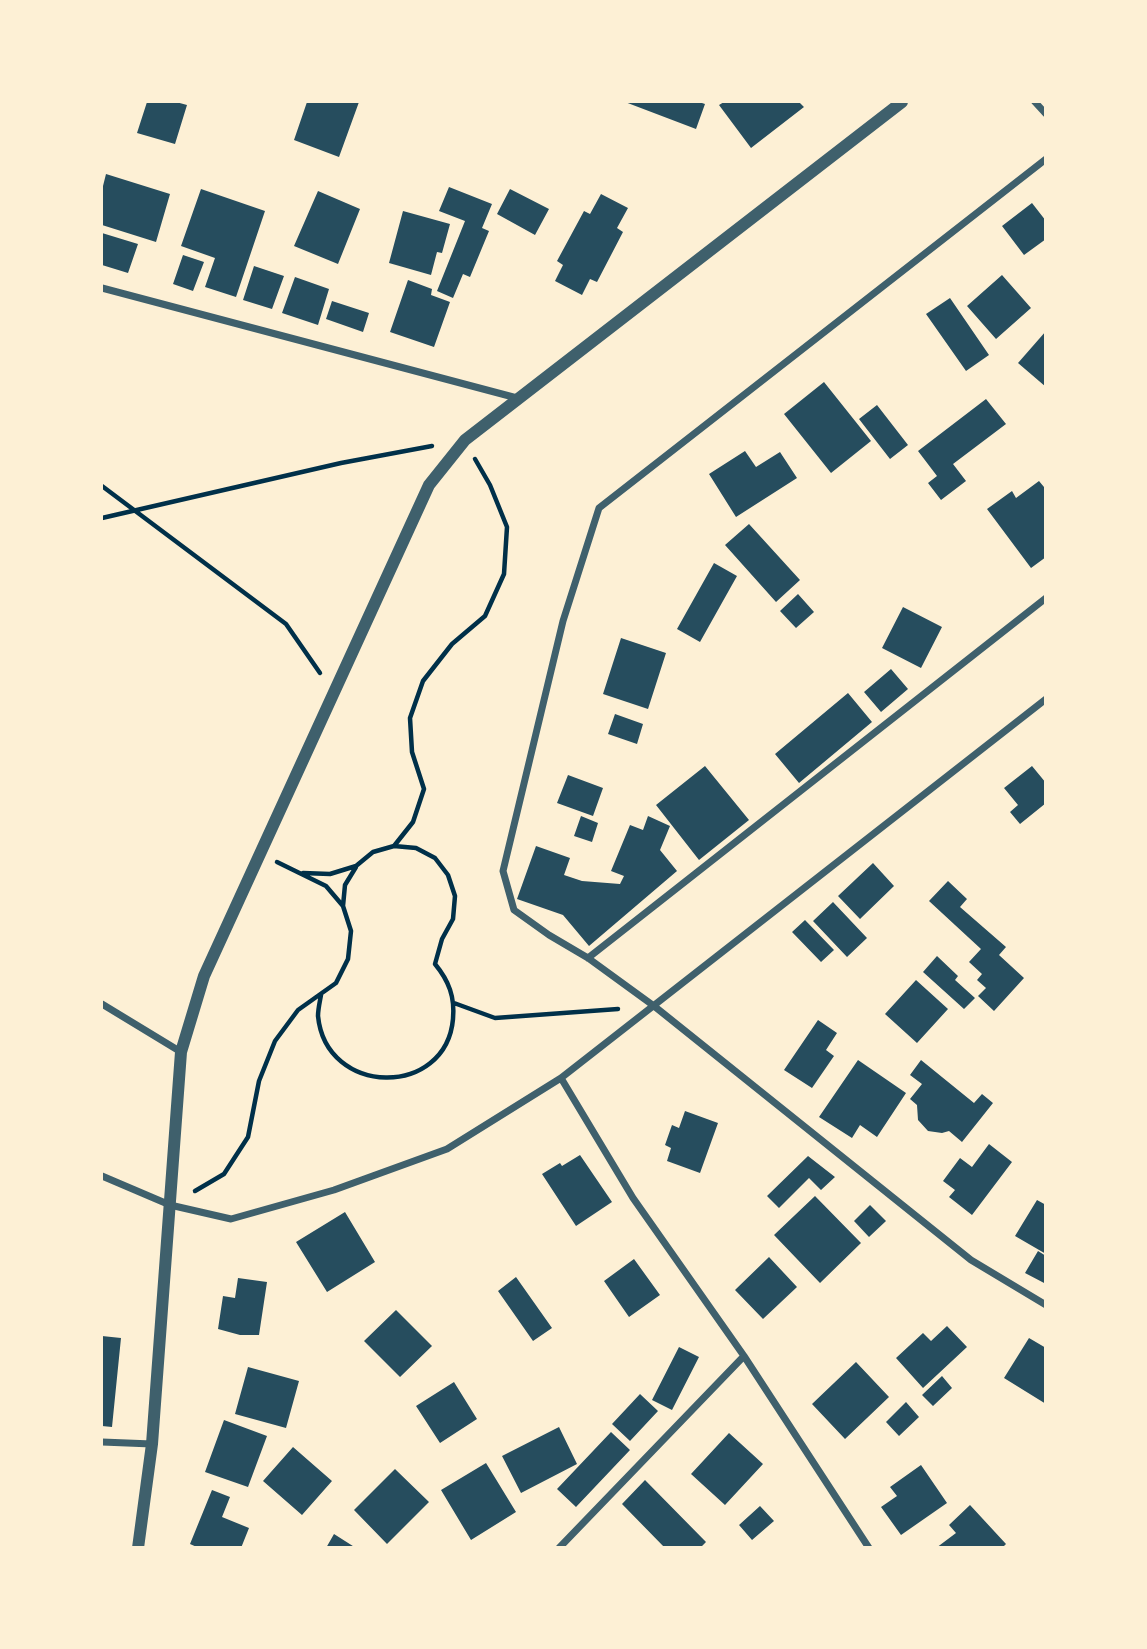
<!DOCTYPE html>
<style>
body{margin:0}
#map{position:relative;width:1147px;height:1649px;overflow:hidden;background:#fdf0d5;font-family:"Golos Text",sans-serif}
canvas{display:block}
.frame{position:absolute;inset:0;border:103px solid #fdf0d5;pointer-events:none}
</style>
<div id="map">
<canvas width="1147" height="1649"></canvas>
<div class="frame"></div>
</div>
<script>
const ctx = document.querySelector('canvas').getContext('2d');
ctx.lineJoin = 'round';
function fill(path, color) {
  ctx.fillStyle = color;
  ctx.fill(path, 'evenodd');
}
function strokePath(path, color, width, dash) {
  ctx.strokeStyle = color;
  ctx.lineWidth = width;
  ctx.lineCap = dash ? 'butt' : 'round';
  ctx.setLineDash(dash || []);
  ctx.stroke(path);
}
fill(new Path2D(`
 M147 102H176L187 105 175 144 137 133Z
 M307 102H359L339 157 294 140Z
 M625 102H699L705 104 696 129Z
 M724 102H799L804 107 751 148 719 105Z
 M106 174 170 194 156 242 102 225V190Z
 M449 187 492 204 482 228 489 231 470 277 463 274 453 298 437 291 465 221 439 211Z
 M201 189 265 211 236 297 205 287 215 258 181 246Z
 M510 189 549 209 535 235 497 214Z
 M318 191 360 209 338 264 294 246Z
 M601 194 628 208 617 228 623 232 597 282 590 279 582 295 555 281 563 265 557 261 584 211 590 214Z
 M1032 203 1046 221V239L1024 255 1002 226Z
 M403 211 450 224 442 253 437 252 431 275 389 263Z
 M102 233 138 244 128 273 102 265Z
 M183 255 204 262 193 291 173 284Z
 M254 266 284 276 272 309 243 300Z
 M1002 275 1031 308 996 339 967 306Z
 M295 277 329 289 318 325 282 313Z
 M408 280 432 289 431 295 450 302 434 347 390 332Z
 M950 298 989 355 966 371 926 314Z
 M332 301 369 313 363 332 326 319Z
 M1046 331V387L1018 363Z
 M824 382 871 441 831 473 784 414Z
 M986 399 1006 424 953 464 966 481 941 500 928 483 937 476 918 451Z
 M877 405 908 445 890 459 859 419Z
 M745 451 756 467 780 452 797 478 736 517 709 474Z
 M1039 481 1044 487 1046 486V557L1031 568 987 509 1012 491 1016 498Z
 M749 524 800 580 776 602 725 545Z
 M714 563 737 576 700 642 677 629Z
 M798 594 814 612 796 628 780 611Z
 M903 607 942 627 921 668 882 648Z
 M621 638 666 653 648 709 603 694Z
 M891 669 908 689 881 712 864 692Z
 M848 693 872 722 799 783 775 754Z
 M615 714 643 724 637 744 608 734Z
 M705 766 749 820 699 860 656 805Z
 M1032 766 1046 783V803L1020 824 1010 812 1018 805 1004 788Z
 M568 775 603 788 593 816 557 803Z
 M581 816 598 823 592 842 574 836Z
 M648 816 670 826 660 850 677 871 589 946 563 915 517 899 536 846 570 858 564 875 582 881 620 884 624 876 611 871 630 825 643 830Z
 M873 863 894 886 860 919 838 896Z
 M948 881 967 899 960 907 1006 947 999 955 1024 978 994 1011 978 996 986 988 977 980 982 974 969 962 981 949 929 901Z
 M833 902 867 938 847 957 813 921Z
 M805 920 834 950 821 962 792 932Z
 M937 956 958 976 955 980 975 998 964 1009 923 972Z
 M916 980 948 1009 917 1043 885 1014Z
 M818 1020 837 1033 826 1050 834 1056 812 1088 784 1070Z
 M858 1060 906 1093 877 1137 860 1125 852 1138 819 1117Z
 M921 1060 974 1103 982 1094 993 1103 962 1142 949 1131 942 1133 928 1131 918 1120 917 1105 910 1099 922 1084 910 1075Z
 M685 1111 718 1123 700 1173 667 1161 671 1148 665 1145 672 1125 679 1128Z
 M989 1144 1012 1162 972 1215 949 1197 955 1190 943 1181 960 1158 972 1167Z
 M580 1155 612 1202 576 1226 542 1174 560 1163 562 1166Z
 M808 1156 835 1177 821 1190 809 1178 779 1208 767 1196Z
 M815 1196 861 1243 820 1283 774 1235Z
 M1037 1200 1046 1205V1254L1015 1236Z
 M870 1205 886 1221 869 1237 854 1221Z
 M345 1212 375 1262 327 1292 296 1242Z
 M1038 1251 1046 1256V1284L1025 1273Z
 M769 1257 797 1287 763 1319 735 1290Z
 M634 1259 660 1295 629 1317 604 1281Z
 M516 1277 552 1328 533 1341 498 1291Z
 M238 1278 267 1282 259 1335H240L218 1329 223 1296 235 1298Z
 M396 1310 432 1346 400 1377 364 1341Z
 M947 1326 967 1347 923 1388 896 1358 923 1333 931 1341Z
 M102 1336 121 1338 112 1427 102 1426Z
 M1029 1338 1046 1348V1404L1004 1378Z
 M679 1347 699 1357 672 1410 652 1400Z
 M856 1362 889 1397 845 1439 812 1404Z
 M248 1367 299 1381 286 1428 235 1414Z
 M942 1376 952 1388 933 1406 922 1395Z
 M454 1382 477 1419 440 1443 416 1406Z
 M640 1394 658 1411 630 1441 612 1424Z
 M906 1402 919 1417 899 1436 886 1422Z
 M224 1420 267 1436 248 1487 205 1472Z
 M559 1427 577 1464 521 1493 502 1456Z
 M611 1432 630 1450 576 1507 557 1489Z
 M729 1433 763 1464 725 1505 691 1474Z
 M293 1447 332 1481 302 1515 263 1481Z
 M486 1463 516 1512 471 1540 441 1490Z
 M921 1465 947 1503 901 1535 881 1507 897 1496 890 1487Z
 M395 1469 429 1502 387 1544 354 1510Z
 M645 1480 706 1542 700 1548H665L622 1504Z
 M212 1490 230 1497 222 1517 249 1528 241 1548H199L190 1544Z
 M970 1505 1006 1544 1002 1548H936L956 1533 949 1525Z
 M760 1506 774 1521 752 1540 739 1525Z
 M334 1534 356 1548H326Z`), '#264d5e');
strokePath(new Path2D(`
 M102 486 286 624 320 673
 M102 518 341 463 432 446
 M394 846 413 822 424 789 412 752 410 718 423 681 452 644 485 616 504 574 507 527 490 485 475 459
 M303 873 330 874 356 866 373 852 394 846 416 848 435 858 448 875 455 896 453 919 442 939 435 964C449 981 455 997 453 1019 446 1098 326 1097 318 1016 318 1009 320 1001 321 995
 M343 906 345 885 356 867
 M454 1003 495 1018 618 1009
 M195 1191 224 1174 248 1137 259 1081 275 1041 298 1010 336 983 348 959 351 931 343 906 326 886 277 862`), '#003049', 4.5);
strokePath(new Path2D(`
 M1035 102 1046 114
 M1046 159 599 508 563 621 503 871 514 910 549 935 588 958 654 1006 971 1260 1046 1305
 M102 288 517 398
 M588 958 1046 598
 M102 1004 181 1052
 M561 1078 633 1198 744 1356 869 1548
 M102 1176 170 1205 231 1219 334 1190 447 1149 561 1078 1046 699
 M102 1442 152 1444
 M559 1548 744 1356`), '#3f606c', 7);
strokePath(new Path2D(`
 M138 1548 152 1444 181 1052 204 976 429 485 465 440 902 102`), '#3f606c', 12);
</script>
